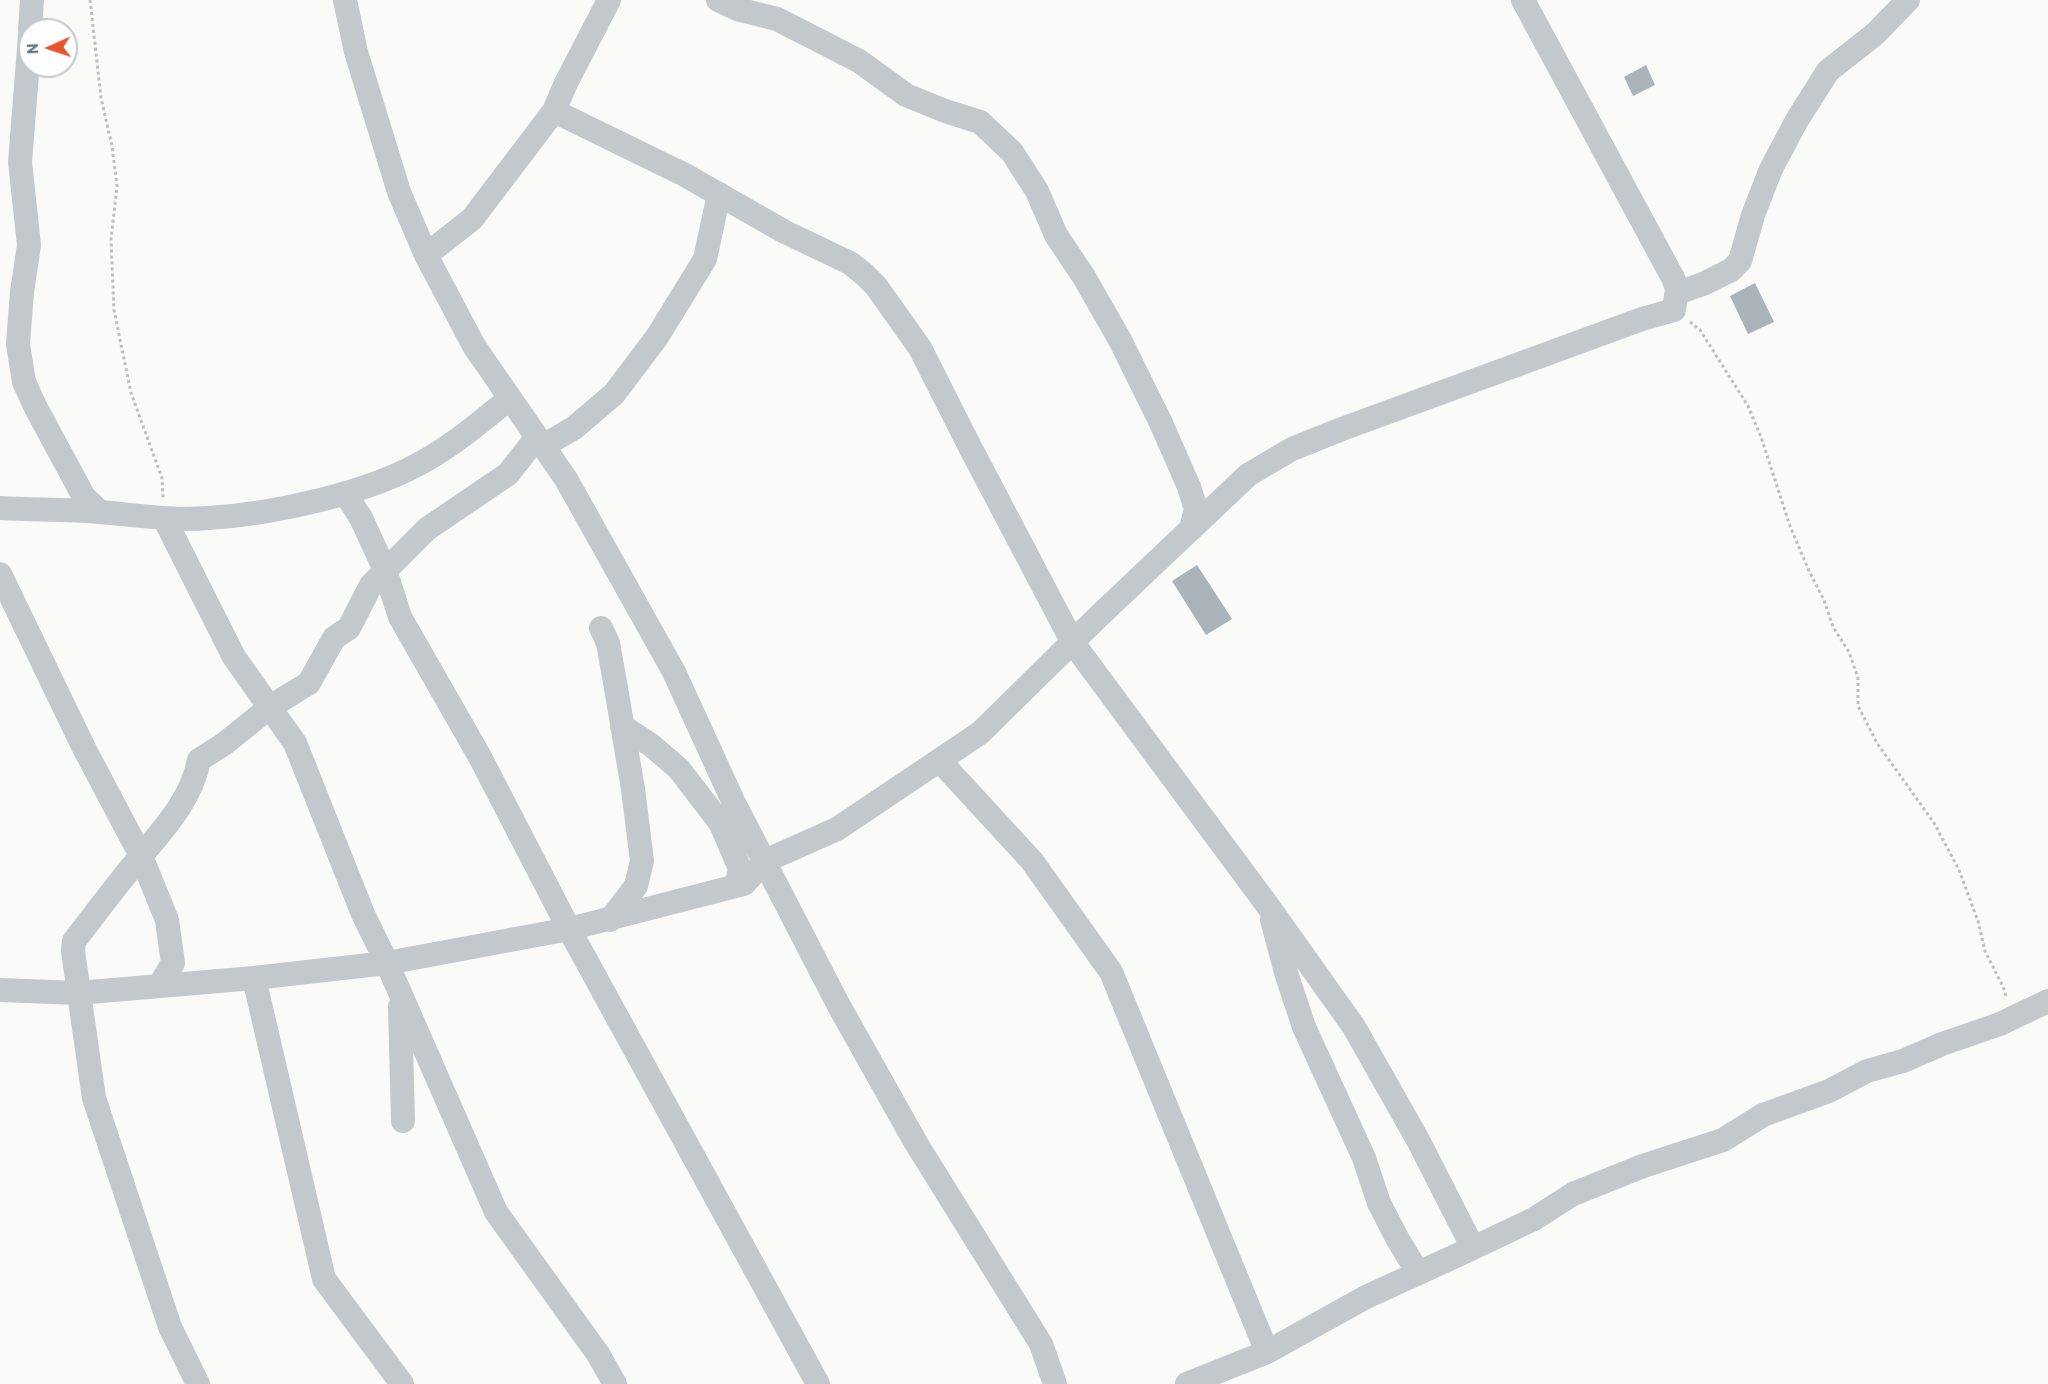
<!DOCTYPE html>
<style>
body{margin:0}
#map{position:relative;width:2048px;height:1384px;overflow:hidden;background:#fafaf8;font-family:Barlow,sans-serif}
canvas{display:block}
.north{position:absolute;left:18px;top:18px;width:60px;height:60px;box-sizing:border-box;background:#fff;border:2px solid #c1c8cd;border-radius:50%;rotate:267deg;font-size:16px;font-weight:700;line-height:24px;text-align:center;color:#657683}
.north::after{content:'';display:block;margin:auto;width:21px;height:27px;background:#e4572e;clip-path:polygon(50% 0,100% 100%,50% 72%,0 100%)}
</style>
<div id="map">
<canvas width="2048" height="1384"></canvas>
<div class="north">N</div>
</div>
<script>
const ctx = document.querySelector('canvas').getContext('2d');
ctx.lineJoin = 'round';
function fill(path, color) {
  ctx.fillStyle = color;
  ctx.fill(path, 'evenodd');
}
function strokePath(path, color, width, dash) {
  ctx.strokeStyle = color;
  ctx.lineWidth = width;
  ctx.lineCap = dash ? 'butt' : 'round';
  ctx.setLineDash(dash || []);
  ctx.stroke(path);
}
fill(new Path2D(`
 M1646 65 1655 85 1633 96 1624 77Z
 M1755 283 1774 322 1748 334 1730 296Z
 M1197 565 1232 619 1206 635 1172 581Z`), '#aab3b9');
strokePath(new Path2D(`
 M90 0 101 98 112 146 117 186 111 240 114 310 131 393 162 478 163 498
 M1690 322 1700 330 1748 406 1761 437 1790 526 1809 571 1824 600 1833 627 1849 652 1858 678V706L1877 743 1934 823 1959 870 1978 921 1985 951 2005 991 2006 999`), '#bbbfc2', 3, [3, 3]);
strokePath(new Path2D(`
 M345 0 356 52 399 192 426 255 474 346 566 479 674 672 733 801 839 1006 916 1143 1041 1344 1055 1384
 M718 0 737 9 777 19 859 61 906 95 945 111 980 122 1012 152 1037 191 1056 235 1084 277 1120 340 1161 423 1189 487 1196 509 1191 529
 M30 30 32 0
 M30 36 20 162 29 245 22 292 18 344 24 382 36 408 84 497 100 512
 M554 111 685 175 785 232 850 263 864 274 876 286 920 348 969 445 1073 643 1268 906 1354 1027 1418 1140 1473 1248 1366 1297 1267 1352 1187 1384
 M426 255 472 219 554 111 566 83 609 0
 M1677 293 1703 284 1731 270 1740 261 1753 215 1771 169 1797 120 1828 71 1875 34 1908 0
 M543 446 574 428 614 394 657 337 705 259 719 194
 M345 493 361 518 385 570 400 617 480 757 569 929 818 1384
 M0 508C33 510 67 509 100 512 136 515 172 521 208 518 274 514 370 493 426 460 456 443 483 420 510 398
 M164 518 234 657 295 743 363 914 387 963 496 1212 598 1354 615 1384
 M0 574 84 748 141 856 167 920 173 963 159 986
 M601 628 608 643 616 688 633 789 642 861 636 886 610 920
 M622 726 651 745 679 769 721 824 740 869 736 886
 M940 761 1032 861 1111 972 1267 1352
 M1272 920 1287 976 1304 1027 1364 1158 1379 1203 1397 1238 1418 1273
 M254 978 324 1279 402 1384
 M0 990 78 993 254 978 387 963 569 929 744 884 765 861 837 829 980 733 1099 616 1248 475 1292 449 1342 429 1642 319 1674 310 1677 288 1673 278 1523 0
 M400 1007 403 1121
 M1473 1248 1534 1219 1573 1194 1643 1166 1723 1140 1763 1115 1829 1091 1867 1071 1903 1061 1942 1044 2000 1024 2048 1001
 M198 1384 170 1327 94 1098 73 951 74 941C93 917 111 892 131 868 158 835 191 803 199 760L224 744 270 707 309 683 334 638 349 628 371 585 427 529 508 474 537 437`), '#c3c8cc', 24);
</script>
